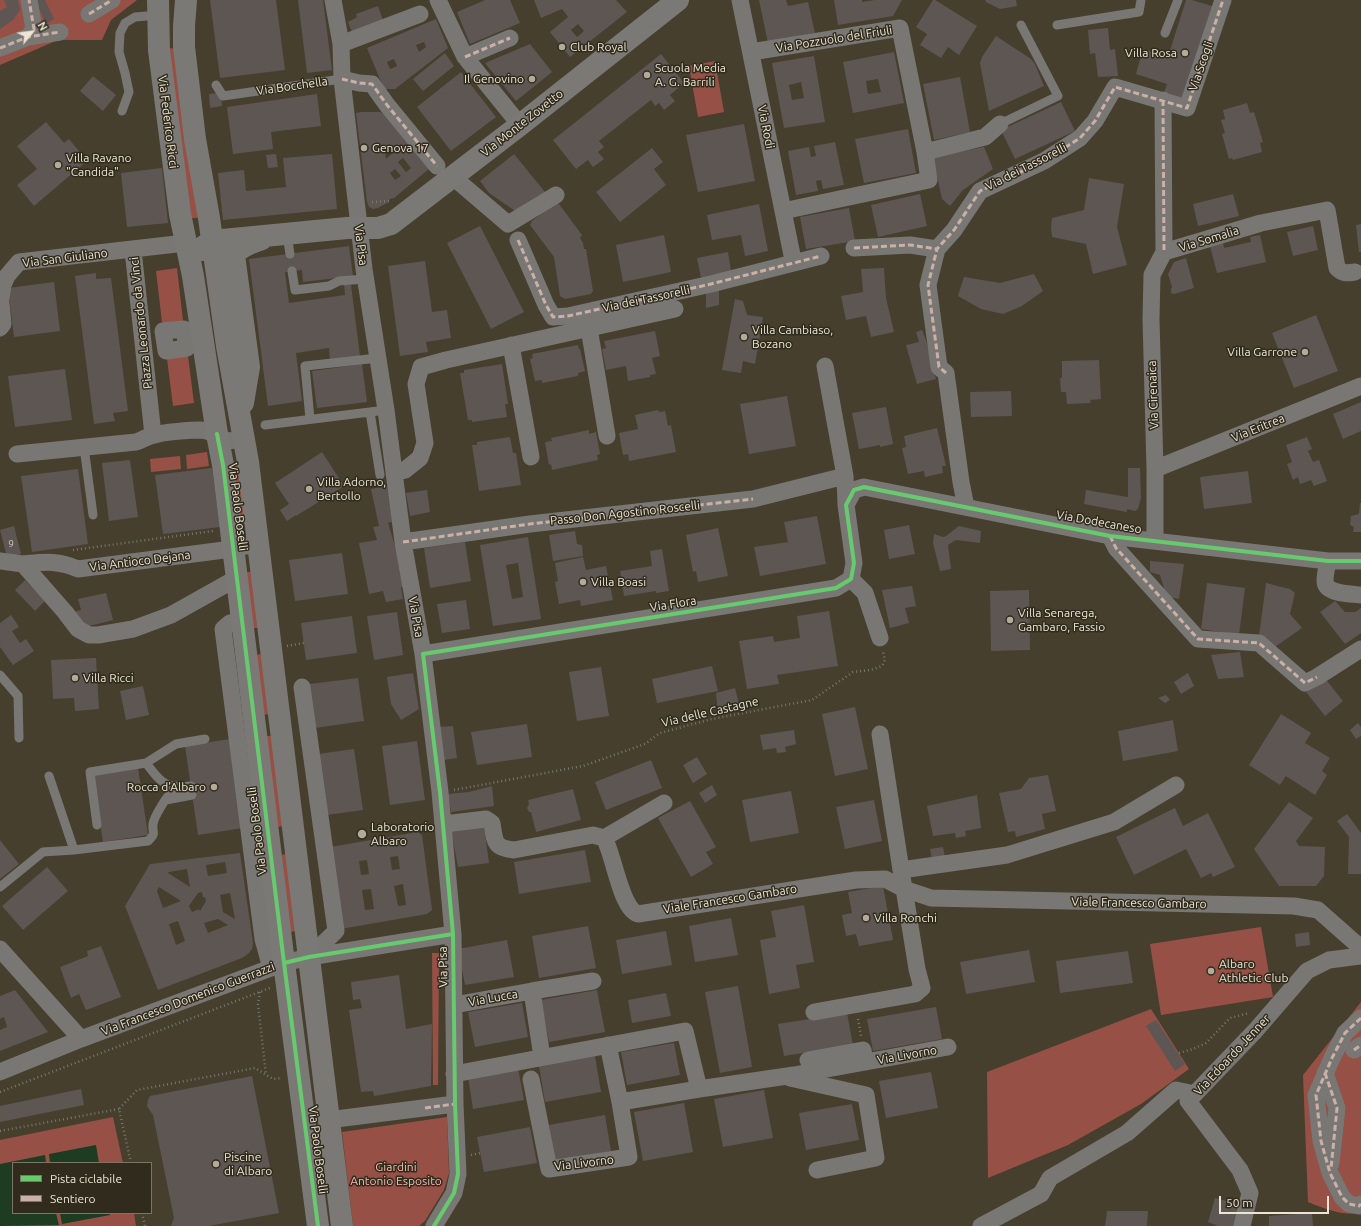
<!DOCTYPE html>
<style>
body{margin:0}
#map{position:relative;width:1361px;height:1226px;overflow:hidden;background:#463f2e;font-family:Ubuntu,sans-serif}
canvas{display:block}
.legend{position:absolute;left:12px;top:1162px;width:140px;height:52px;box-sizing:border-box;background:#302b1d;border:1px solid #7b7566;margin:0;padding:5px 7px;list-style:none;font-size:12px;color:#ece5d3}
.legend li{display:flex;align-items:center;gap:8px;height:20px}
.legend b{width:20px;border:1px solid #7b7566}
.north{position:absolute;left:12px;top:12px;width:40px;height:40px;-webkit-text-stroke:3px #302b1d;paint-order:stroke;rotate:61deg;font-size:11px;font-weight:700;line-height:16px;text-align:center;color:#ece5d3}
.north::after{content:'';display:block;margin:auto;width:14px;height:18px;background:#ece5d3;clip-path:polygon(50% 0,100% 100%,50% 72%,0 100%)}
.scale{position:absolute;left:1219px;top:1196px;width:110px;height:18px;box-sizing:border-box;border:2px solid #ece5d3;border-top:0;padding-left:5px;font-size:12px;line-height:14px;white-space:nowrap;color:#ece5d3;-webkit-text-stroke:3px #302b1d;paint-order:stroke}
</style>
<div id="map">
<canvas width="1361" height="1226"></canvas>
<ul class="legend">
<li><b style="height:5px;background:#67ca6e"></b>Pista ciclabile</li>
<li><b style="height:5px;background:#cab0a6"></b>Sentiero</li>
</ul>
<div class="north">N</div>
<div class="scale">50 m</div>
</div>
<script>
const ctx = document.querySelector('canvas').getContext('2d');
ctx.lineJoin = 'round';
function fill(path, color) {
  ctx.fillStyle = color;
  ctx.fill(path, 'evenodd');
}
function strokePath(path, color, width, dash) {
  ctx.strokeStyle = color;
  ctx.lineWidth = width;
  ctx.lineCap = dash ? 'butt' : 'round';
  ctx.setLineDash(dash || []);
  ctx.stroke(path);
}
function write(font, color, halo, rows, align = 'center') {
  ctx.font = font + ' Ubuntu,sans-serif';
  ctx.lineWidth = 3;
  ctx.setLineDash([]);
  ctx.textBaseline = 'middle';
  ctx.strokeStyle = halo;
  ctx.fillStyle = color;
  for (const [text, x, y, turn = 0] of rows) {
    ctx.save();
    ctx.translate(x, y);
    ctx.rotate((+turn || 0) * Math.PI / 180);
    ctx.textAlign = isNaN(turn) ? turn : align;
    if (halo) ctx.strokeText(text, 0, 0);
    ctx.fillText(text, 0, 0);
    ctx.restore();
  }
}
fill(new Path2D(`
 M0 0H137L111 20 102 40H58L0 65Z
 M169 48 177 49 199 216 197 218H191Z
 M715 61 724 112 698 117 689 66Z
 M177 268 184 329 163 331 156 271Z
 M187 348 194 403 173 406 166 351Z
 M207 452 209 466 187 469 186 455Z
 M180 456 181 469 151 472 150 459Z
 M232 463H239L246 523 240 524Z
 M246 572H252L259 628H253Z
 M262 654 270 714 263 715 256 655Z
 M266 736H272L283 826 277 827Z
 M287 854 296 931 290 932 280 855Z
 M1261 927 1273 997 1161 1015 1150 944Z
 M432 953H439L438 1085H433Z
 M1361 1002V1213C1343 1216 1325 1209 1308 1202L1303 1075Z
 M1151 1009 1189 1069 1141 1104 1068 1145 988 1178 987 1072Z
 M113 1117 123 1163H13V1213H134L136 1226H0V1140Z
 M447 1117 449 1173 444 1190 425 1221 419 1226H353L342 1132Z`), '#965045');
fill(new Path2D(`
 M96 1145 99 1163H50L49 1154Z
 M45 1155 46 1163H13V1213H56L59 1225 0 1226V1164Z
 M60 1213H109L110 1215 62 1224Z`), '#1d3c21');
fill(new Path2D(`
 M4 0H18L20 10 13 20 0 29V11L7 7Z
 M35 0H45L54 19 46 24Z
 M210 0H276L285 70 220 78Z
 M298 0H323L332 70 307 73Z
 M485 0H510L520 23 470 44 457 12Z
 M534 0H616L627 12 570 57 550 32 568 17 562 9 541 18ZM578 24 584 31 577 37 571 30Z
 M759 0H786L788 6 808 2 815 33 768 43Z
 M834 0H862V2L875 0H902L893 16 838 25Z
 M933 0H935L977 26 959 55 948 47 941 58 920 45 927 34 916 27Z
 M985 0H1016L1017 6 1000 9 986 2Z
 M1186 0H1192L1215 7 1184 102 1163 96 1167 84 1136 74 1143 49 1168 57Z
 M378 6 383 20 352 32 348 22 357 17 356 14Z
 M436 19 448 48 395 89H384L367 48ZM424 42 426 47 419 52 416 45ZM394 59 397 66 390 69 387 62Z
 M1108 28 1110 50 1115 49 1118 76 1098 77 1095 53 1090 54 1088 30Z
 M996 36 1031 59 1035 64 1044 86 989 111 980 63 982 57Z
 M530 44 552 72 516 101 485 63Z
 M894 52 904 103 853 113 843 62ZM878 79 881 92 868 94 866 81Z
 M445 53 454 66 423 91 413 79Z
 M661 54 684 83 670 95 675 101 664 110 659 103 655 106 651 100 599 141 604 147 598 152 604 159 593 167 588 160 576 169 553 140Z
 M814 56 825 122 784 128 772 63ZM801 82 804 98 792 100 789 85Z
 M461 72 496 117 451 151 417 107Z
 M93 76 116 95 103 111 80 91Z
 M960 77 970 132 934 140 923 84Z
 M218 93 221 97 222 106 210 108 209 94Z
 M317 94 321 126 271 132 273 149 233 154 227 107Z
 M1061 102 1075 131 1015 159 1001 130Z
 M1247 103 1250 113 1254 112 1263 142 1260 143 1262 152 1233 160 1232 158 1229 159 1222 134 1225 133 1221 120 1225 119 1223 110Z
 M361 112H380L386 115 430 168 394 198 390 199 387 203 378 208 373 209 369 207 367 202 356 113ZM392 145 396 150 386 159 385 151ZM403 158 411 168 406 172 398 162ZM395 169 401 176 395 180 390 173Z
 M46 122 64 143 69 139 87 161 34 206 17 185 37 169 17 146Z
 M744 124 755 181 698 192 686 135Z
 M908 129 916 173 864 183 855 139Z
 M835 142 844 185 823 189 821 180 816 181 818 191 796 195 788 151 809 147 811 157 816 156 814 146Z
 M984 147 993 169 963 190 950 206 942 199 933 157Z
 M652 148 663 162 654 169 666 185 620 222 596 192Z
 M276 154 278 167 268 168 266 155Z
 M332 154 337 209 223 220 218 173 244 170 246 191 286 187 283 158Z
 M514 154 545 192 518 213 489 193 480 181Z
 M162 168 168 223 127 227 121 173Z
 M1089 178 1124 184 1117 227 1127 265 1093 274 1086 244 1052 237 1051 227 1052 218 1084 210Z
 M920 194 927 226 878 237 871 205Z
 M1233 194 1239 216 1198 226 1193 204Z
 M554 204H559L582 235 580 238 583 243 584 249H586L593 291 591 294 565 299 560 296 554 257 530 225 532 221Z
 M759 204 768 251 745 256 741 235 712 240 707 215Z
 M849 208 855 241 806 249 800 217Z
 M1361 224V252H1359L1356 225Z
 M480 226 524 312 491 329 447 243Z
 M1313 226 1318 250 1293 256 1287 232Z
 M664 235 671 272 623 282 616 245Z
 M1260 235 1266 262 1217 273 1210 246 1223 243 1224 248 1251 242 1250 237Z
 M349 246 353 276 303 282 302 270 285 272 289 303 345 295 344 285H351L360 356 330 360 329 348 296 353 302 401 268 406 249 259Z
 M728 252 732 277 702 283 697 258Z
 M1186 258 1194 288 1174 294 1171 293V289L1172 287 1168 274 1174 262Z
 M425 261 432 312 447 310 451 338 426 342 428 352 400 356 388 266Z
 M884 268 886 298 894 332 871 337 866 316 846 320 841 296 863 292 861 269Z
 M96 273V279L111 278 128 411 113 413 115 421 94 424 75 276Z
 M1034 274 1043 291 1022 306 1003 314 981 309 958 296 964 277 1000 283Z
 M54 282 60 331 14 337 8 288Z
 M719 285V305L706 308V288Z
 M735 299 743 301 747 315 763 317 755 364 743 361 741 373 722 370Z
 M1316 315 1338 371 1294 388 1272 333Z
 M922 330 926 340 936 379 917 384 906 345 919 342 916 332Z
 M655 331 660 356 652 358 656 374 650 375V377L628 381 626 366 606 370 602 349 606 348 604 341Z
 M578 345 579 349H580L585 371 578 373V376L542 383V380L535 381 530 359 533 358 532 354Z
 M1099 360 1101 399 1090 400 1091 403 1067 404 1066 392H1061L1060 378H1062V361Z
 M362 364 367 402 317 408 312 371Z
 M502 364 508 404H505L507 417 472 422V420H468L460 373H464V370Z
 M65 369 72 420 15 427 8 376Z
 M1011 391 1012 416 971 417 970 392Z
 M787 396 796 446 749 454 740 404Z
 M1361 402V431L1343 439 1333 414Z
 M886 407 893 444 880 447V445L859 449 852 413Z
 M658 410 659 412 665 411 668 426 671 425 676 452 629 461 628 454 623 455 619 433 638 429 635 415Z
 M937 428 946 466H942L943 473 925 477 924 471 908 474 902 448 906 447 904 436Z
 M589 430V434L596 432 600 454 597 455 598 460 552 470 551 464 549 465 545 442 552 441 551 438Z
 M510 437 513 453H516L521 485 479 491 472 445H477V442Z
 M1307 437 1312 449 1308 451 1313 462 1319 460 1327 481 1314 486 1311 480 1300 484 1298 477 1293 480 1287 464 1292 462 1286 445Z
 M322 452 344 486 296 516V515L287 521 280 510 289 504 275 483Z
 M130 460 138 517 109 521 102 463Z
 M212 468 220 527 163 534 155 475Z
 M1128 468H1140L1141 498 1138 509 1135 511 1127 509V512L1084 504 1086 490 1128 497Z
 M78 469 88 544 32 552 21 476Z
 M1248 471 1252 503 1204 509 1200 477Z
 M387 486 392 522 388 523 400 562 405 587H401L403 599 386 602 383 591 369 594 359 543 377 540 373 527 379 526 371 489Z
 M427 490 430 512 410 516 406 493Z
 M1360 503H1361V532H1353L1354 527 1350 525 1351 516 1359 514Z
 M817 516 826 564 760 576 754 547 788 542 784 522Z
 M909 525 915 554 889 559 884 530Z
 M14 526 21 554 7 557 0 530Z
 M959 526 981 531 980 543 956 540 948 545 951 569 940 571 933 543 934 534 943 537 946 536Z
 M718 528 728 576 698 582 696 571 693 572 686 535Z
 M575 531 577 544 582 545 583 556 553 561 549 535Z
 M528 537 541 619 493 626 480 545ZM518 563 523 597 512 599 506 565Z
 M465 542 471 581 430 588 424 548Z
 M662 549 669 591 656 593V591L624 596 620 571 652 566 650 551Z
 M342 553 348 594 295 601 289 560Z
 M583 557 586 570 606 566 613 600 581 606 580 600 559 604 555 582 558 581 555 563Z
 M1150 561 1184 564 1179 599 1164 596V588L1160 575 1150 572Z
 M25 580 45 601 35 611 15 590Z
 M1207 583 1245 588 1239 635 1201 629Z
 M1266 583 1290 589 1295 593 1290 614 1302 628 1275 647 1259 636Z
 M912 586 916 606 905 608 909 623 890 628 882 590Z
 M1029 590 1030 650 991 651 990 591Z
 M106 593 113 620 85 627 69 613 81 610 78 599Z
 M466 600 470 629 442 633 437 604Z
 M1335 601 1345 612H1355L1361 608V633L1345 644 1320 612Z
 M829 611 838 666 777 675 779 684 747 689 739 641 773 636 774 642 800 638 797 616Z
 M397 612 403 655 374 660 367 616Z
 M11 615 19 627 12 631 20 643 26 639 34 651 13 665 0 647V623Z
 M352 616 357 653 306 660 301 623Z
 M1240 652 1244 677 1218 679 1211 655Z
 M96 658 99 709 75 711 74 698 53 699 51 660Z
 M712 666 718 691 657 703 652 679Z
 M601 667 609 716 577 721 569 672Z
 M413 673 419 709 401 720 391 704 387 677Z
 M1188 673 1194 686 1181 694 1174 682Z
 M1324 677 1343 701 1325 716 1306 692Z
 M358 678 364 721 315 728 309 684Z
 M143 686 149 715 126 720 120 691Z
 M735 688 740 708 718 712 716 693Z
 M1166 695 1170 700 1165 703 1158 698Z
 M855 707 868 769 835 776 822 714Z
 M1281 714 1311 733 1305 743 1330 758 1322 771 1327 775 1315 795 1286 776 1280 785 1249 765Z
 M1173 720 1178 751 1123 761 1118 731Z
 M1358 723 1361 727V736L1356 739 1350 730Z
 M527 724 532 757 477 765 471 732Z
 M453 726 457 758 444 760 439 727Z
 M794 730 796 744 785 747 786 752 777 753 776 748 763 750 760 735Z
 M230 739 243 828 198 835 185 746Z
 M417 741 425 800 390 805 382 746Z
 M354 749 363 810 327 815 318 754Z
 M697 757 707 774 693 783 683 765Z
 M651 760 662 788 606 810 595 782Z
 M138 768 148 835 103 842 93 775Z
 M1048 775 1056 811 1042 814 1045 829 1016 837 1015 831 1008 832 999 793 1021 789 1029 778Z
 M712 785 717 795 705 803 699 793Z
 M492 786 494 806 451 812 448 794 469 792Z
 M573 789 581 820 536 832 531 812H529L527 808 529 804 528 800Z
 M791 791 799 833 750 842 742 800Z
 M977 795 981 828 965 831 966 836 956 838 955 833 933 836 927 806Z
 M874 800 882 841 845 849 836 807Z
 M690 801 716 847 706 852 713 864 691 877 658 818Z
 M1289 802 1313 818 1296 841 1299 846 1325 847 1324 876 1316 886H1279L1254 849Z
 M1175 808 1183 826 1208 813 1235 867 1213 877 1211 873 1201 878 1186 849 1134 875 1116 837Z
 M1347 814 1361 833V874H1348L1349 837 1337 821Z
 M484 826 489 863 458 867 451 830Z
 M418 832 422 835 432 910 427 914 341 929 330 847ZM398 856 400 869 392 870 390 857ZM367 860 369 874 361 875 359 861ZM403 884 406 905 398 906 394 886ZM371 889 374 909 365 910 362 890Z
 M0 840 19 864 0 879Z
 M943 847 945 857 932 859 930 849Z
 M585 850 591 882 519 894 514 862Z
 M240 853 253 943 252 949 249 953 242 958 158 990 125 906 150 864ZM225 862 227 873 208 876 206 865ZM187 869 190 887 168 873 169 872ZM159 887 181 901 163 908 157 891ZM202 892 203 898 205 897 206 901 200 911 199 909 192 912 189 906 198 893ZM230 893 235 919 223 912 220 895ZM218 919 228 925 208 933 204 923ZM178 921 185 941 176 945 169 924Z
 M47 867 68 891 23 930 2 906Z
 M883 886 893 940 859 946 856 934 846 936 842 915 852 913 848 892Z
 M804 905 814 962 796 965 800 988 769 994 760 940 776 937 771 911Z
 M731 918 738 955 695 962 689 926Z
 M588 926 596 968 539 978 532 936Z
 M666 931 672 965 622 974 616 940Z
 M1309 932 1310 945 1296 947 1295 934Z
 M507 940 514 977 465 985 458 949Z
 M101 946 121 997 86 1010 79 994 71 998 60 967 88 956 87 951Z
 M1029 950 1035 982 966 994 960 962Z
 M1128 951 1133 983 1060 993 1056 961Z
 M399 975 406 1029 432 1024 431 1086 374 1096 373 1091 361 1092 349 1010 362 1008 360 999 353 1000 351 982Z
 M738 986 752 1067 720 1073 705 992Z
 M15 990 48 1032 0 1051V1030L7 1027 4 1017 0 1019V996Z
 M597 990 605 1032 549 1042 541 1000Z
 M666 993 671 1016 632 1023 628 1000Z
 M522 1003 528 1037 475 1047 468 1012Z
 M936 1007 942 1039 873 1051 867 1019Z
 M847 1013 853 1045 784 1056 778 1024Z
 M1156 1020 1185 1064 1175 1071 1146 1026Z
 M674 1043 680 1075 627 1085 621 1052Z
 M595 1056 601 1092 545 1102 539 1066Z
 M518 1068 524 1100 473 1109 468 1077Z
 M931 1072 938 1108 886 1118 879 1081Z
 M252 1076 279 1213 209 1226H171L174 1218 153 1115 150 1111 147 1106 148 1100 150 1096Z
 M81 1089 84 1105 0 1122V1106Z
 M764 1090 773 1138 723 1147 714 1099Z
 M684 1103 693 1152 643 1161 634 1112Z
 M852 1104 859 1140 806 1150 799 1113Z
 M605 1115 611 1151 555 1161 549 1125Z
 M530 1127 537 1163 484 1172 477 1137Z
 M1215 1198 1241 1205 1235 1226H1218L1208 1222Z
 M1107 1211H1148L1147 1226H1105Z
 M1312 1213 1313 1226H1269V1216Z`), '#5e5653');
strokePath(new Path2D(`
 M372 202 391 201
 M73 550 213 531
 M287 646 304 643
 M454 790 583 766 645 744 660 733 712 719 812 700 853 672 871 670 882 666 885 660 883 652
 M260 992 258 1004 266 1075
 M858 1019 861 1036
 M1179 1053 1193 1049 1206 1043 1230 1018 1249 1013
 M0 1092 270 988
 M0 1131 119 1109
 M471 1155 480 1153
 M131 1163 119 1109 137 1090 255 1068 273 1079 282 1078
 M142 1213 145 1226`), '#79766f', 2.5, [1, 3]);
strokePath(new Path2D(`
 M1057 25 1139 12 1141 0
 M1165 33 1178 0
 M216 85 223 96 342 79
 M122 111 129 92 125 73 119 52 120 33 125 23 135 17 158 15
 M1000 124 1058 96 1021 25
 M287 235 290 254
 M292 271 295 290 329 286 339 281 366 279
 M370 412 380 475
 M310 419 305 366 378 358
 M265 425 386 410
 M84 447 93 515
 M0 675 18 696 19 738
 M146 763C161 782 164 789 191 786
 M49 776 74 850
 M166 800 192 795
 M97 825 90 772 146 763 176 744 205 739
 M0 887 43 852 74 850 148 841C157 832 152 834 153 824 154 817 166 797 172 792 175 789 180 788 183 787`), '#797774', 9);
strokePath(new Path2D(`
 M333 0 341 44 342 79 364 269 386 410 403 542 423 654 440 792 453 934 455 1104 458 1174 454 1193 434 1226
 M438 0 465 57 520 125
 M740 0 792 255
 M89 14 112 0
 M28 37 34 29 29 0
 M341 44 420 14
 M0 48 28 37 60 32
 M751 52 900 28 925 152 929 180 783 211
 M465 57 510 38
 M342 79 359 83 372 84 387 105 437 166
 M925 152 985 137 1000 124
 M453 177 508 224 556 195
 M518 240 546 305 553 317 568 316 711 284 821 256
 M854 248 910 245 937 249
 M133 250 153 435
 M1164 252 1261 223 1327 210 1337 268C1343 274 1347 273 1355 272
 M0 305 3 285 7 276 19 262 185 243
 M0 328 3 324 1 303
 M589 328 607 436
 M184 329 187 348 166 351 163 331Z
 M511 345 531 457
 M17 454 136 442C142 440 148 436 154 435 164 432 191 430 201 430 221 431 222 449 244 436
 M1155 469 1361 386
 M394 473 405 470 420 458 425 443 416 384 421 367 446 360 675 309
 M846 505 854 490 864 487 1110 536 1328 561H1361
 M966 507 961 482 946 373 939 367 928 285 937 249 954 230 980 191 1044 161 1080 138 1095 121 1115 87 1187 108 1223 0
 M1110 536 1116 548 1198 639 1259 643 1305 683 1317 677 1361 649
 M1155 541V469L1151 319 1152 275 1164 252 1163 100
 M403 542 530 524 753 499 845 476
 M0 561 23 564 65 612 78 629 89 635H98L133 629 171 615 237 578
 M1328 561C1327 567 1325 574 1325 581 1325 594 1351 594 1361 595
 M23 564C45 562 57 560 78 569L224 550 258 544
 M851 579 865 593 880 638
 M242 620 230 623 223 629 263 939 271 968
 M423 654 836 588 851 579 854 563 846 505 845 476 825 366
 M302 687 336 931 309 957
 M444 824 486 819 492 823C495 841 493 848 514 850L593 835 604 838C614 854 620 908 638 914L856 880 885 879 904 889 931 898 1294 906 1318 910 1361 948
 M604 838 664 803
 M901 870 1007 855 1114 822 1176 785
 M0 949 81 1039
 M532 991 593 981
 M454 1005 532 991 542 1057
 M814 1012 915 994 922 988 917 969 901 870 880 734
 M1361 1018 1345 1033 1332 1058 1316 1095 1321 1141 1330 1173 1342 1197 1349 1204 1359 1206 1361 1204
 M608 1045 620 1102 699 1089 794 1075 948 1047
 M1354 1050 1361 1045
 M808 1060 863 1050 865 1062
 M0 1072 81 1039 284 963 309 957 453 934
 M1325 1073 1337 1108 1331 1163
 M454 1074 685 1031 699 1089
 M790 1078 866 1095 876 1158 817 1170
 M531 1079 549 1169 629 1157 620 1102
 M328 1120 455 1104
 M981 1226 1041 1194 1050 1178 1127 1133 1176 1090 1195 1094
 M1242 1226 1250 1193 1240 1170 1188 1101 1255 1031 1307 971 1329 960 1361 956`), '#797774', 17);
strokePath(new Path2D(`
 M158 0 159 50 180 214 193 276 217 434 223 465 284 963 318 1226
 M186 0 184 26V47L195 139 209 218 227 346 248 462 342 1226
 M201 250 204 246 212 241 347 228H378L391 224 520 125 678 0
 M243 403 249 367 234 255C240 246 252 243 262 239`), '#7b7975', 22);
strokePath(new Path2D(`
 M89 14 112 0
 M28 37 34 29 29 0
 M0 48 28 37 60 32
 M465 57 510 38
 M342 79 359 83 372 84 387 105 437 166
 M1163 100 1164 252
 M518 240 546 305 553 317 568 316 711 284 821 256
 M854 248 910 245 937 249
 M946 373 939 367 928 285 937 249 954 230 980 191 1044 161 1080 138 1095 121 1115 87 1187 108 1223 0
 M1110 536 1116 548 1198 639 1259 643 1305 683 1317 677
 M403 542 530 524 753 499
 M1361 1018 1345 1033 1332 1058 1316 1095 1321 1141 1330 1173 1342 1197 1349 1204 1359 1206 1361 1204
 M1354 1050 1361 1045
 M1325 1073 1337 1108 1331 1169
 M425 1108 455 1104`), '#cab0a6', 3, [6, 3]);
strokePath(new Path2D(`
 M217 434 223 465 284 963 318 1226
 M284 963 309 957 453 934
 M434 1226 454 1193 458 1174 455 1104 453 934 440 792 423 654 836 588 851 579 854 563 846 505 854 490 864 487 1110 536 1328 561H1361`), '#67ca6e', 4);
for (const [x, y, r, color] of [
 [562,47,4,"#b2ab99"],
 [1185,53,4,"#b2ab99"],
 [647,75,4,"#b2ab99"],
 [532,79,4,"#b2ab99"],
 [364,148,4,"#b2ab99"],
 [58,165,4,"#b2ab99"],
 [744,337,4,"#b2ab99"],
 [1305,352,4,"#b2ab99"],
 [309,489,4,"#b2ab99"],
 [583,582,4,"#b2ab99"],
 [1010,620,4,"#b2ab99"],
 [75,678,4,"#b2ab99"],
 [214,787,4,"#b2ab99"],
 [362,834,5,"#b2ab99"],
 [866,918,4,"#b2ab99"],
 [1211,971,4,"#b2ab99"],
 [216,1164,4,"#b2ab99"]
]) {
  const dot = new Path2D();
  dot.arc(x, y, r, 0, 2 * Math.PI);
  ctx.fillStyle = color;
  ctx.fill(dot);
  strokePath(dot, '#302b1d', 1.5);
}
write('10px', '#c8c1b3', null, [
 ["9",11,544]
]);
write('12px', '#ece5d3', '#302b1d', [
 ["Via Pozzuolo del Friuli",834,39,-9],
 ["Via Scogli",1201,66,-71],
 ["Via Bocchella",292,86,-8],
 ["Via Federico Ricci",168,122,83],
 ["Via Monte Zovetto",522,123,-38],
 ["Via Rodi",766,127,79],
 ["Via dei Tassorelli",1026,167,-27],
 ["Via Somalia",1209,239,-17],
 ["Via Pisa",361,245,83],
 ["Via San Giuliano",65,258,-7],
 ["Via dei Tassorelli",646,299,-12],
 ["Piazza Leonardo da Vinci",141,323,-96],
 ["Via Cirenaica",1153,395,-92],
 ["Via Eritrea",1258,428,-22],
 ["Via Paolo Boselli",238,507,83],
 ["Passo Don Agostino Roscelli",625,513,-6],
 ["Via Dodecaneso",1099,522,10],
 ["Via Antioco Dejana",140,561,-7],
 ["Via Flora",673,604,-9],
 ["Via Pisa",416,617,80],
 ["Via delle Castagne",710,712,-13],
 ["Via Paolo Boselli",257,831,-97],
 ["Viale Francesco Gambaro",730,899,-9],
 ["Viale Francesco Gambaro",1139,903,1],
 ["Via Pisa",443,967,-91],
 ["Via Lucca",493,998,-10],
 ["Via Francesco Domenico Guerrazzi",188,999,-21],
 ["Via Livorno",907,1055,-10],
 ["Via Edoardo Jenner",1232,1055,-47],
 ["Via Paolo Boselli",318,1150,83],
 ["Via Livorno",584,1163,-7]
]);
write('12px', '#ece5d3', '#302b1d', [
 ["Club Royal",570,47],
 ["Villa Rosa",1177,53,"right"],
 ["Scuola Media",655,68],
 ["A. G. Barrili",655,82],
 ["Il Genovino",524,79,"right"],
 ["Genova 17",372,148],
 ["Villa Ravano",66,158],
 ["\"Candida\"",66,172],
 ["Villa Cambiaso,",752,330],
 ["Bozano",752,344],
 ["Villa Garrone",1297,352,"right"],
 ["Villa Adorno,",317,482],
 ["Bertollo",317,496],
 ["Villa Boasi",591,582],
 ["Villa Senarega,",1018,613],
 ["Gambaro, Fassio",1018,627],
 ["Villa Ricci",83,678],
 ["Rocca d'Albaro",206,787,"right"],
 ["Laboratorio",371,827],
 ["Albaro",371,841],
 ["Villa Ronchi",874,918],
 ["Albaro",1219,964],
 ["Athletic Club",1219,978],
 ["Piscine",224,1157],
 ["di Albaro",224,1171]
], 'left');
write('12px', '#f9b9af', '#302b1d', [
 ["Giardini",396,1167],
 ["Antonio Esposito",396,1181]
]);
</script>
